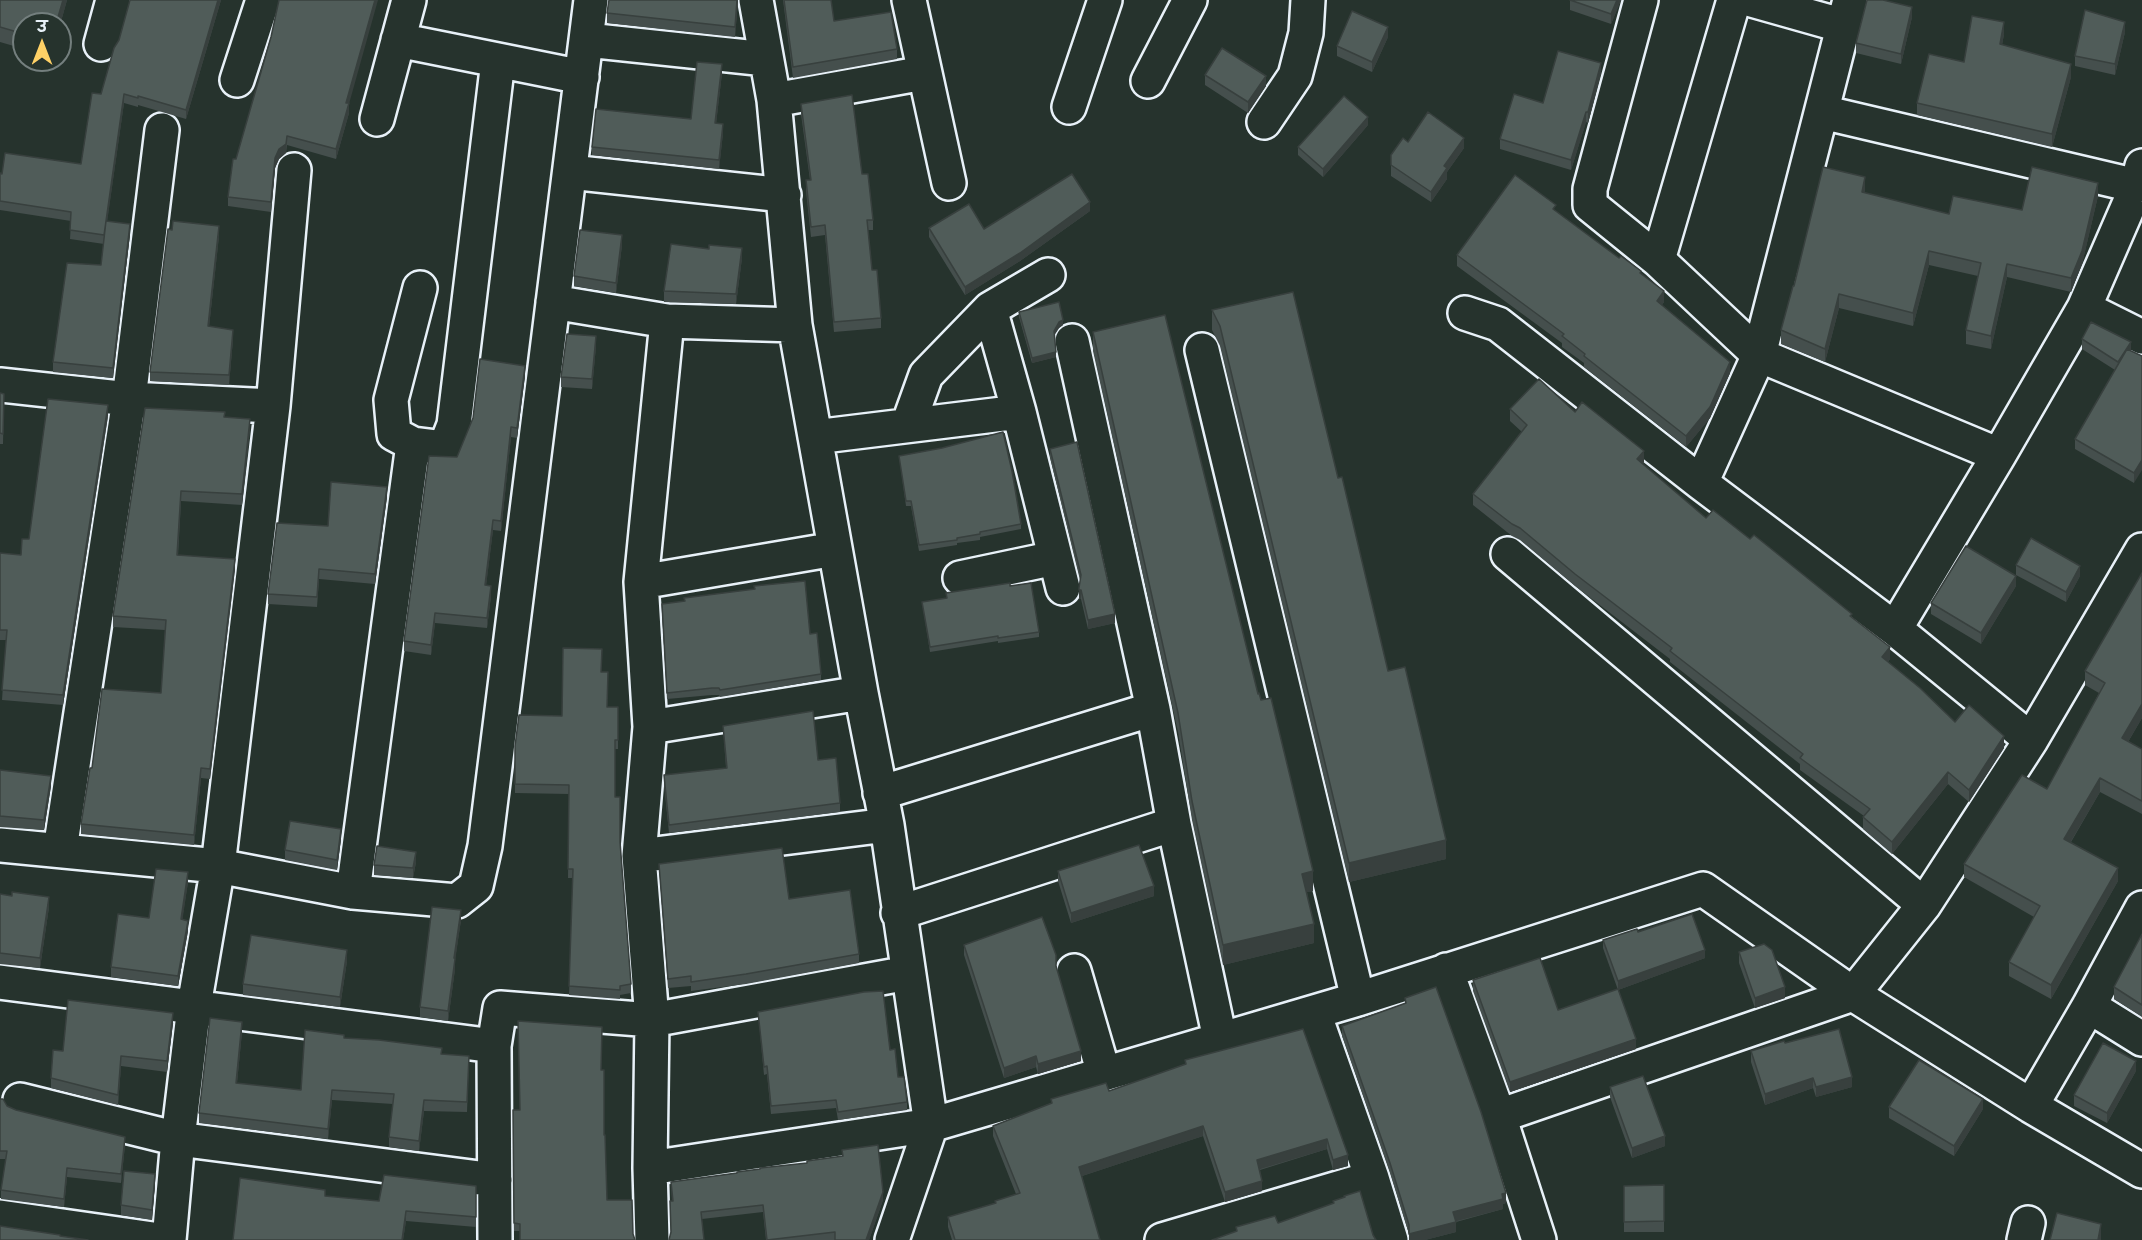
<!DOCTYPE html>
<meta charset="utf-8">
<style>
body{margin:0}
#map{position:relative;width:2142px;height:1240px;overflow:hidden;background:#26332d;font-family:"Patrick Hand","Playpen Sans Deva",sans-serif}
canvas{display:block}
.north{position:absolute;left:12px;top:12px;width:60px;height:60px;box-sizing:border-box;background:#26332d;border:2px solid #747f7e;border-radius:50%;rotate:0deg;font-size:16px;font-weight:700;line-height:24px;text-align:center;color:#e8f1f8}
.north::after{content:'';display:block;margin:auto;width:21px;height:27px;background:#ffd166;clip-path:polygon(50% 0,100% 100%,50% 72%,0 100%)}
</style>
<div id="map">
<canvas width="2142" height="1240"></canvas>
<div class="north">उ</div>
</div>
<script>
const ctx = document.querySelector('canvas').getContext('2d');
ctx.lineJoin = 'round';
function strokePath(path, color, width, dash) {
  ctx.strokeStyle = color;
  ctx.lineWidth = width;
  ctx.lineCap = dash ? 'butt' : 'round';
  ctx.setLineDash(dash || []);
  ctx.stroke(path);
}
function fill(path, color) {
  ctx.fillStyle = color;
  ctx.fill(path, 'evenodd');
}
const minor = new Path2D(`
 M756 0 774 100 795 325 861 693 887 825 931 1125 892 1240
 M909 0 949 183
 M1641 0 1590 189V205L1658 260 1759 355 1999 455
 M1752 0 1844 26
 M398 40 582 77
 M587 40 766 59
 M101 44 113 0
 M237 80 263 0
 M1148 81 1190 0
 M774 100 924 73
 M1069 107 1105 0
 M1822 112 2137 186
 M377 119 409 0
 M1264 122 1295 76 1306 33 1308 0
 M570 172 784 195
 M1658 260 1734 0
 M553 302 667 321 795 325
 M2084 308 2142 337
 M990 309 1019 412 1063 588
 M1465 313 1498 324 1701 483 1895 629 2031 740
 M1072 341 1153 709
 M1202 350 1358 999
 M0 385 129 399 273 406
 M908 425 926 375 990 309 1048 275
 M815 437 1019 412
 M413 444 445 448 454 425 498 61
 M1701 483 1759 355 1850 0
 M1508 554 1924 905
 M960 578 1055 558
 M641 582 835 549
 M1895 629 1999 455 2084 308 2137 186 2142 166
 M650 727 861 693
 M880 793 1153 709 1174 824 1220 1039
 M0 845 218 866 353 892 457 901 476 886 485 846 591 0
 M60 850 129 399 162 130
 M639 856 887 825
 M353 892 413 444 394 434 391 400 420 288
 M898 913 1174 824
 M1446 970 1499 1116 1539 1240
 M1074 971 1104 1074
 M0 982 494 1046
 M2089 1006 2142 1039
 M1314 1013 1372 1178 1391 1240
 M20 1100 178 1139 495 1180
 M2031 1106 2089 1006 2142 908
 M1499 1116 1853 994 1924 905 2031 740 2142 550
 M650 1168 931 1125 1358 999 1703 889 1853 994 2031 1106 2142 1171
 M0 1217 160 1240
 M169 1240 178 1139 194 1006 218 866 273 406 294 170
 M495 1240 494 1046 500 1008 652 1020 908 973
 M652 1240 650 1168 652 1020 639 856 650 727 641 582 667 321
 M1162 1240 1372 1178
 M2024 1240 2028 1223`);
strokePath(minor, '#e8f1f8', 38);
strokePath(minor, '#26332d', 33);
fill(new Path2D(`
 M0 0H67L60 25V24H24V49L0 42Z
 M130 0H221L186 119 138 105V107L124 103 107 221 130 234 113 378 53 372V362L101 265 104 244 70 239 71 221 0 210V173L81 164 101 94 119 40Z
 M738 0 735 37 607 23V13Z
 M783 0H831L834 21 897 49V59L793 78Z
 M1570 0H1621L1611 24 1570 10Z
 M1912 17 1901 64 1856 53V43Z
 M2125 32 2115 75 2075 66V56Z
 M2004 34 2002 45 2071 77 2052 147 1917 115V103L1964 62Z
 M1388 37 1372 72 1337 56V46Z
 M722 73 716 124 723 133 719 169 592 155V147L691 119Z
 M1601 73 1588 123 1586 122 1571 170 1500 149V139L1543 103Z
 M1205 75 1266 86 1248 113 1205 85Z
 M349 104V113L336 159 287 145 286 153 279 159 275 168 271 212 228 206V197L236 159Z
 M801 104 862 174 873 220V230H868L872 270 881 318V328L834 332 825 235 811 237 806 191V180H810L801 114Z
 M1368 125 1323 177 1298 155V147Z
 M1408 142 1464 148 1447 172V179L1431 202 1391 176V155Z
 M1865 191V193L1949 214 2022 210 2098 196 2082 264 2071 292 2007 277 1991 349 1966 344V330L1978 276 1929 265 1913 326 1839 308 1825 362 1781 344V330L1794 286Z
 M1090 211 1020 261 965 295 929 237V228L984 229Z
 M1556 211 1641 274 1664 302 1662 305 1730 373 1710 418 1686 447 1584 367V363L1562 347V343L1457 266V255Z
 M219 236 209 327 233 339 229 385 150 381V372Z
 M622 245 616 293 574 286V276Z
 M742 258 736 304 664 302V291Z
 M1212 310 1338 478 1388 671 1446 859 1349 882 1220 346 1212 330Z
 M1019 312 1063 325 1059 328 1054 335 1056 357 1032 363 1019 317Z
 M1093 332 1258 694 1313 891 1307 892 1314 943 1223 965 1192 820 1178 732 1093 351Z
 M2082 339 2131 351 2142 356 2134 483 2075 449V439L2115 370 2082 349Z
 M596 346 592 389 561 387V377Z
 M525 376 517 438 511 437 501 531 493 530 486 585 491 596 487 628 435 623 431 655 404 651V641Z
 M0 393 4 394 3 444H0Z
 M145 408 225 417 250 429 242 505 181 501 178 556 235 569 210 779 201 778 194 845 81 834V824L92 768 161 693 165 630 113 627V616Z
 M1510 409 1575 412 1644 462 1643 464 1706 518 1852 618 1890 659 1888 662 1955 722 2004 748 1969 802 1948 784 1892 854 1863 829V817L1864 816 1800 770V764L1670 662V659L1575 586 1520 540 1512 536 1473 505V494L1522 432 1510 421Z
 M108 416 63 705 2 700 6 640H0V553L21 555 29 539Z
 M1050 449 1115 623 1088 629 1081 599H1079V597L1080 580 1050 457Z
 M899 456 1021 524V529L980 537V540L957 543V545L919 551 911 506H906Z
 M387 497 375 584 319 579 317 607 268 604V594L328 526Z
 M2016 565 2080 576 2066 602 2016 575Z
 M2142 573V718L2128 742 2142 749V814L2100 792 2071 842 2118 881 2051 999 2009 976V962L2034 917 1964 877V864L2047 789 2099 693 2085 685V671Z
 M1010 586 1039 632V637L998 643V641L930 652 922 602 946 598V593Z
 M2016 586 1981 644 1931 614V603Z
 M662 610 810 634 821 674V680L720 697 719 695H712L667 699Z
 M601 672 607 707H618V749H615V797L620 842 631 984V993L620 995V999L569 995 573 878H568L569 794 515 793V746L562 716Z
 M723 726 818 760 840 803V812L669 833 664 784V775L726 768Z
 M0 770 51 786 44 830 0 827Z
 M341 839 337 870 285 860V850Z
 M416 862 413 878 374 875V865Z
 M659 864 789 899 859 954V963L746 984 691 991V986L668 988Z
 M1058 871 1154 896 1071 923 1058 881Z
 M188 882 182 920 188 931 178 986 111 977V967L149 918Z
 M0 894 49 907 40 968 0 964Z
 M461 920 455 959V969L448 1021 420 1017V1007Z
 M2142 934V1017L2114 999V987Z
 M1603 940 1705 958 1618 990 1603 948Z
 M964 945 1056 967 1081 1061 1038 1074 1036 1067 1004 1078 964 955Z
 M1739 952 1785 998 1755 1008 1739 963Z
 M347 961 340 1007 243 995V984Z
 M1473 980 1636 1049 1510 1092 1473 991Z
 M1405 998 1506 1203 1503 1204V1209L1456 1222V1232L1425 1240H1409V1234L1390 1173 1342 1036V1026L1405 1004Z
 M758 1012 890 1050 898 1077 907 1102V1110L838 1120 836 1108 771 1114 767 1074 764 1075Z
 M173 1023 167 1072 121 1066 118 1105 51 1088V1078L63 1051Z
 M1303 1029 1348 1166 1333 1170 1327 1149 1260 1170 1262 1191 1225 1202 1203 1136 1082 1176 1100 1240H952L948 1227V1217L995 1203V1201L1016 1194 993 1136V1126L1051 1103V1099L1109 1091 1185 1064V1060Z
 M242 1032 237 1083 301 1090 344 1038 442 1054 469 1056 467 1112 424 1111 419 1151 389 1147V1137L393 1104 332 1100 328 1139 199 1123V1113Z
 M1785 1043 1852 1087 1816 1097 1813 1088 1765 1105 1751 1062V1051Z
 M2136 1071 2107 1123 2074 1106V1095Z
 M1610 1087 1665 1146 1632 1158 1610 1097Z
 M0 1099 7 1106 16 1110 125 1145 121 1183 67 1177 64 1207 1 1199V1190L6 1159H0Z
 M1889 1107 1983 1109 1954 1156 1889 1118Z
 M513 1110H519L520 1231H514Z
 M842 1150 883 1200 869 1240H766L763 1212 702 1219 671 1233 672 1201 671 1182 807 1163 842 1156Z
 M155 1184 152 1220 121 1215V1205Z
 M1664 1185V1232H1624V1186Z
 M325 1196 476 1217V1227L406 1221 403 1240H233Z`), '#454f4d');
fill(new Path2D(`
 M63 0H67L60 25V24H56Z
 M218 0H221L186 119V110Z
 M375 0H378L349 104V113L336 159V149L346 103Z
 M737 0H738L735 37V27Z
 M1617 0H1621L1611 24V14Z
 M1912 7V17L1901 64V54Z
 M2004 22V34L2000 57V44Z
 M2125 22V32L2115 75V64Z
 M1388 27V37L1372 72V62Z
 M1601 63V73L1588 123V112Z
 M722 64V73L715 132V123Z
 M2071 64V77L2052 147V134Z
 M1266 76V86L1248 113V102Z
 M124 94V103L104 244V235Z
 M1586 112V122L1571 170V160Z
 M1368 117V125L1323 177V169Z
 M723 124V133L719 169V160Z
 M287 136 286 153 279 159 275 168 271 212 275 158 279 149Z
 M1464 138V148L1447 172V179L1431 202V192L1444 166Z
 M1865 177V191L1862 205V192Z
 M2098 183V196L2082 264 2071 292V278Z
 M1090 202V211L1020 261 965 295V287Z
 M130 224V234L113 378V368Z
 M219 226V236L208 336V326Z
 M622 235V245L616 293V283Z
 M742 248V258L736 304V294Z
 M1929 251V265L1913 326V313Z
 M2007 264V277L1991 349V336Z
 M1664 291V302L1657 312V301Z
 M1839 294V308L1825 362V349Z
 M1063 320V325L1059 328 1054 336V331L1059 322Z
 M233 330V339L229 385V375Z
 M596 336V346L592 389V379Z
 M2131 342V352L2118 372V362Z
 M1056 352V357L1032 363V358Z
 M1730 362V373L1710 418 1686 447V436Z
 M525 366V376L517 438V428Z
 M108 405V416L63 705V695Z
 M250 419V429L242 505V494Z
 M511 427V437L501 531V521Z
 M1644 451V462L1637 471V459Z
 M2142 460V470L2134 483V473Z
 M387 487V497L375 584V574Z
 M493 520V530L485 595V585Z
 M235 559V569L210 779V769Z
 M2080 566V576L2066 602V592Z
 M2016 576V586L1981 644V633Z
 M491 586V596L487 628V618Z
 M1079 590H1081V599H1079Z
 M435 613V623L431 655V645Z
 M1115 614V623L1088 629V620Z
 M1890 647V659L1882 669V657Z
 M2142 704V718L2122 752V738Z
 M2004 736V748L1969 802V790Z
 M201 768V778L194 845V835Z
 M1948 772V784L1892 854V842Z
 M51 776V786L44 830V820Z
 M2100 778V792L2064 853V839Z
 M341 829V839L337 870V860Z
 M1446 840V859L1349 882V863Z
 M416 852V862L413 878V868Z
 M2118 868V881L2051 999V985Z
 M1313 871V891L1302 893V874Z
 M188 872V882L181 930V919Z
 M1154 886V896L1071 923V913Z
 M49 897V907L40 968V958Z
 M461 910V920L454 969V958Z
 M188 921V931L178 986V976Z
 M1314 924V943L1223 965V945Z
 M347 950V961L340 1007V997Z
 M1705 950V958L1618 990V981Z
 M455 959V969L448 1021V1011Z
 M1785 987V998L1755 1008V998Z
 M173 1013V1023L167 1072V1061Z
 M242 1022V1032L236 1093V1083Z
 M1636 1039V1049L1510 1092V1082Z
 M1081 1051V1061L1038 1074V1064Z
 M121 1056V1066L118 1105V1095Z
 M1036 1056V1067L1004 1078V1068Z
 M2136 1061V1071L2107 1123V1113Z
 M1852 1077V1087L1816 1097V1087Z
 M1813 1078V1088L1765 1105V1094Z
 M332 1090V1100L328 1139V1129Z
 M1983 1099V1109L1954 1156V1146Z
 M424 1100V1111L419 1151V1141Z
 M1203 1126V1136L1079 1177V1167Z
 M1665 1136V1146L1632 1158V1148Z
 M125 1137V1145L121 1183V1174Z
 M1327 1139V1149L1257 1170V1160Z
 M1348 1155V1166L1333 1170V1160Z
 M67 1168V1177L64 1207V1199Z
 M155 1174V1184L152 1220V1210Z
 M1262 1181V1191L1225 1202V1192Z
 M883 1192V1200L869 1240H866Z
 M1506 1193V1203L1503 1204V1209L1453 1222V1212Z
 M406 1211V1221L403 1240H402Z
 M1456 1222V1232L1425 1240H1409V1234Z
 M2101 1224V1240H2098Z`), '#38403e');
const building = new Path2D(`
 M0 0H63L56 24H24V34L0 27Z
 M130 0H218L186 110 138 96V98L124 94 104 235 70 230 71 212 0 201V173L2 174 5 153 81 164 92 93 101 94 114 48 119 40Z
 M279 0H375L346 103H349L336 149 287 136 286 144 279 149 275 158 271 202 228 197 233 159H236L271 37Z
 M609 0H737L735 27 607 13Z
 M784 0H831L834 21 891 12 897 49 793 67Z
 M1570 0H1617L1611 14Z
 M1867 0H1883L1912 7 1901 54 1856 43Z
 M2085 10 2125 22 2115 64 2075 56Z
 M1352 11 1388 27 1372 62 1337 46Z
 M1972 16 2004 22 2000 44 2071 64 2052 134 1917 103 1929 54 1964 62Z
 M1222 48 1266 76 1248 102 1205 75Z
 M1558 51 1601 63 1588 112H1586L1571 160 1500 139 1514 94 1543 103Z
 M697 62 722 64 715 123 723 124 719 160 592 147 596 109 691 119Z
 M852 95 862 174H868L873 220H867L872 270H877L881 318 834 322 825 225 811 227 806 180H811L801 104Z
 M1344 96 1368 117 1323 169 1298 147Z
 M1428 112 1464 138 1444 166 1447 168 1431 192 1391 165V155L1403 138 1408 142Z
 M1823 167 1865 177 1862 192 1949 214 1953 196 2022 210 2032 167 2098 183 2082 251 2071 278 2007 264 1991 336 1966 330 1981 263 1929 251 1913 313 1839 294 1825 349 1781 330 1793 286H1794Z
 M1072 174 1090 202 1020 253 965 287 929 228 969 204 984 229Z
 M1515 175 1556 205 1553 209 1619 258 1621 256 1641 271 1640 273 1664 291 1657 301 1730 362 1710 407 1686 436 1584 356 1585 354 1562 336 1564 334 1457 255Z
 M106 221 130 224 113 368 53 362 67 263 101 265Z
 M173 221 219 226 208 326 233 330 229 375 150 372 168 229 172 230Z
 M580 230 622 235 616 283 574 276Z
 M671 244 709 249V245L742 248 736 294 664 291Z
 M1293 292 1338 478 1342 477 1388 671 1405 667 1446 840 1349 863 1220 326 1212 310Z
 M1059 302 1063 320 1059 322 1054 331 1056 352 1032 358 1019 312Z
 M1165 315 1258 694 1259 693 1261 700 1271 698 1313 871 1302 874 1314 924 1223 945 1192 801 1178 713 1093 332Z
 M2091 322 2131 342 2118 362 2082 339Z
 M567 334 596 336 592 379 561 377Z
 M2127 349 2142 356V460L2134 473 2075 439Z
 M480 359 525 366 517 428 511 427 501 521 493 520 485 585 491 586 487 618 435 613 431 645 404 641 429 456 457 457 473 418Z
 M1539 379 1575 412 1582 402 1644 451 1637 459 1706 518 1713 510 1750 539 1754 535 1852 614 1850 616 1890 647 1882 657 1920 688 1955 722 1969 705 2004 736 1969 790 1948 772 1892 842 1863 817 1870 809 1800 758 1803 754 1670 651 1672 648 1575 574 1520 528 1512 524 1473 494 1527 425 1510 409Z
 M0 393 4 394 3 434 0 433Z
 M48 399 108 405 63 695 2 690 7 630H0V553L21 555 22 539H29Z
 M145 408 225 412 224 417 250 419 242 494 181 491 177 555 235 559 210 769 201 768 194 835 81 824 90 768H92L102 689 161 693 166 620 113 616Z
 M1003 432 1012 471 1021 524 980 532V534L957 538V540L919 545 911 501H906L899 456 942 448Z
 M1077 442 1115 614 1088 620 1081 590H1079V588L1081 575 1050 449Z
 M331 482 387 487 375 574 319 569 317 597 268 594 277 523 328 526Z
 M2031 538 2080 566 2066 592 2016 565Z
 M1966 546 2016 576 1981 633 1931 603Z
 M2142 573V704L2122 738 2142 749V801L2100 778 2064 839 2118 868 2051 985 2009 962 2040 906 1964 864 2022 775 2047 789 2105 683 2085 671Z
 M805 581 810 634 817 633 821 674 720 690 719 688H712L667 693 662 604 685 601 684 598 755 589 754 586Z
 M1010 583V586L1031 583 1039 632 998 638V636L930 647 922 602 947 598 946 593Z
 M563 648 602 649 601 672H608L607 707H618V740H615V797H620V842L631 984 620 986V990L569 986 573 869H568L569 785 515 784V746L519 715 562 716Z
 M813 711 818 760 836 758 840 803 669 825 664 775 727 768 723 726Z
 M0 770 51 776 44 820 0 816Z
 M290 821 341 829 337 860 285 850Z
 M1139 845 1154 886 1071 913 1058 871Z
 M377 846 416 852 413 868 374 865Z
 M782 848 789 899 850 890 859 954 746 974 691 982V976L668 979 659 864Z
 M156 869 188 872 181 919 188 921 178 976 111 967 118 914 149 918Z
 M12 892 49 897 40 958 0 953V894L12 896Z
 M432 907 461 910 454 958 455 959 448 1011 420 1007Z
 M1692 914 1705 950 1618 981 1603 940 1637 929 1638 932Z
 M1042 917 1056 955V966L1081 1051 1038 1064 1036 1056 1004 1068 964 945Z
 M2142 934V1005L2114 987Z
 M251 935 347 950 340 997 243 984Z
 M1764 944 1772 950 1785 987 1755 998 1739 952Z
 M1540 958 1558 1010 1618 989 1636 1039 1510 1082 1473 980Z
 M1436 987 1481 1112 1506 1193 1502 1194 1503 1199 1453 1212 1456 1222 1409 1234V1225L1390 1163 1342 1026 1406 1003 1405 998Z
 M883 991 890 1050 895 1049 898 1077H904L907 1102 838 1112 836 1100 771 1106 767 1066 764 1067 758 1012 864 992Z
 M68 1000 173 1013 167 1061 121 1056 118 1095 51 1078 53 1050 63 1051Z
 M210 1018 242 1022 236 1083 301 1090 305 1030 344 1035V1038L379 1040 442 1048 441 1054 469 1056 467 1102 424 1100 419 1141 389 1137 394 1094 332 1090 328 1129 199 1113Z
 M518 1021 602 1027 601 1070H604V1135H605L607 1200H632L633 1234 635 1240H520V1224L514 1223 513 1110H520Z
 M1303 1029 1348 1155 1333 1160 1327 1139 1257 1160 1262 1181 1225 1192 1203 1126 1079 1167 1100 1240H955L948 1217 996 1203 995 1201 1020 1193 993 1126 1052 1103 1051 1099 1106 1083 1109 1091 1186 1064 1185 1060Z
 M1839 1029 1852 1077 1816 1087 1813 1078 1765 1094 1751 1051 1784 1041 1785 1043Z
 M2103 1043 2136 1061 2107 1113 2074 1095Z
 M1919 1060 1983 1099 1954 1146 1889 1107Z
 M1643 1076 1665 1136 1632 1148 1610 1087Z
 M0 1099H3L7 1106 16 1110 125 1137 121 1174 67 1168 64 1199 1 1190 7 1151H0Z
 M878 1145 883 1192 866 1240H835V1232L767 1240 763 1205 701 1212 704 1240H669L671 1232 670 1201H673L671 1182 737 1173V1172L760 1169V1168L807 1163V1161L843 1156 842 1150Z
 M124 1171 155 1174 152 1210 121 1205Z
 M384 1175 476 1186V1217L406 1211 402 1240H233L240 1178 325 1190V1196L379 1201Z
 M1664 1185V1221L1624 1222V1186Z
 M1360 1191 1373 1235 1376 1240H1212L1237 1231 1236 1227 1275 1216 1278 1223 1334 1203 1333 1201 1345 1197 1344 1196Z
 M2057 1213 2101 1224 2098 1240H2050Z
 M0 1226 60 1235V1236L88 1240H0Z`);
fill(building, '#505c59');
strokePath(building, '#38403e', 1.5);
</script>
